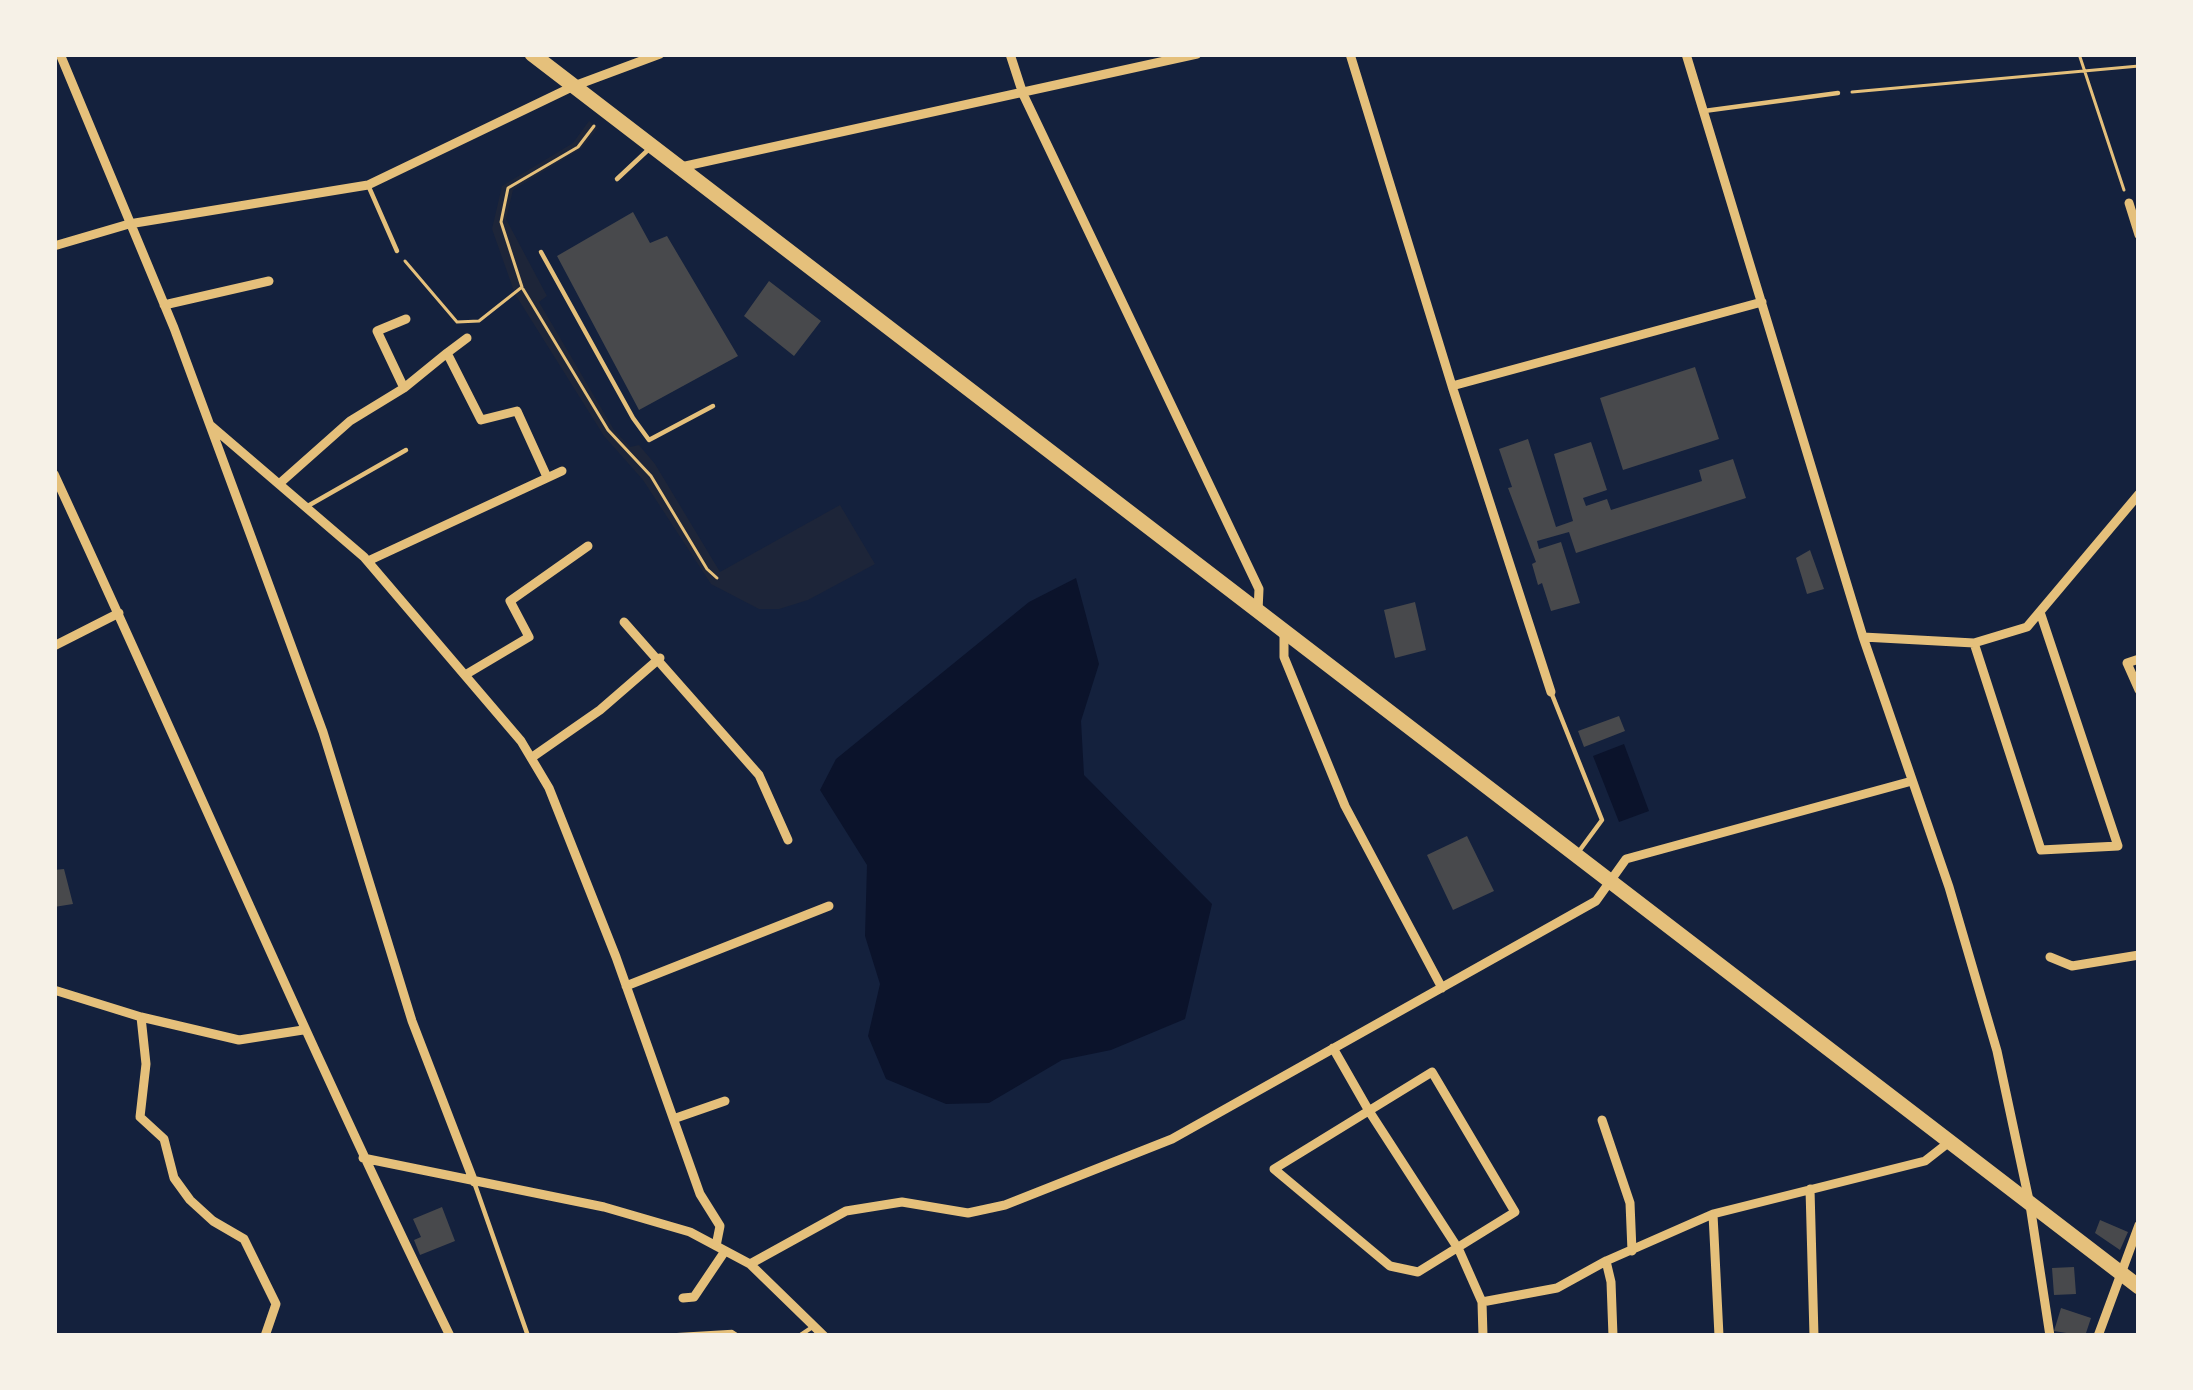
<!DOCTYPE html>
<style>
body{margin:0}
#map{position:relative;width:2193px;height:1390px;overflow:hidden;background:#14213d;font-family:"PT Sans Narrow",sans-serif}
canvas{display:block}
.frame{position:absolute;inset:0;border:57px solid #f6f1e7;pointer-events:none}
</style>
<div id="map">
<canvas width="2193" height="1390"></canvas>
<div class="frame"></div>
</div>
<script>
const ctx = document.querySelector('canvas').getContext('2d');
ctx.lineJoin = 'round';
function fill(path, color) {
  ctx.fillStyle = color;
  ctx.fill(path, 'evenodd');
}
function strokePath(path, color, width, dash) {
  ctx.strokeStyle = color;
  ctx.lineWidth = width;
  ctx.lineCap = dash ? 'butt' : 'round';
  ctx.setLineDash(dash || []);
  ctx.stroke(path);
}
fill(new Path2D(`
 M589 121 598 128 582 148 513 190 506 219 547 296 539 302 614 430 630 447 639 445 655 464 720 572 840 505 875 564 808 600 779 609H759L711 584 643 480 604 436 515 294 492 229 502 186 573 143Z`), '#1d2539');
fill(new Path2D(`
 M1076 578 1099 664 1081 721 1084 775 1212 904 1185 1019 1111 1050 1062 1060 989 1103 946 1104 886 1079 868 1036 880 984 865 936 867 865 820 790 836 759 1029 602Z
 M1624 744 1649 811 1619 822 1593 756Z`), '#0b132b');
fill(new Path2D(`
 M633 212 650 243 667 236 738 356 639 410 557 256Z
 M769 281 821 321 794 356 744 316Z
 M1695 367 1719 439 1623 470 1600 398Z
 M1528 439 1556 527 1573 521 1554 454 1591 442 1607 490 1583 498 1586 506 1607 499 1611 510 1702 481 1699 470 1733 459 1746 498 1576 553 1569 532 1537 541 1539 549 1561 542 1580 603 1551 611 1542 583 1538 585 1532 564 1536 562 1508 488 1512 487 1499 449Z
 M1810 550 1824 589 1807 594 1796 558Z
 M1415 602 1426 650 1395 658 1384 610Z
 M1619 716 1625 731 1584 747 1578 731Z
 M1467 836 1494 891 1453 910 1427 855Z
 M64 869 73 904 54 907V870Z
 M442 1207 455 1241 420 1255 414 1240 421 1237 413 1219Z
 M2100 1220 2128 1232 2120 1250 2095 1233Z
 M2074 1267 2076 1294 2054 1295 2052 1268Z
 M2061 1308 2091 1318 2085 1336 2054 1331Z`), '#48494c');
strokePath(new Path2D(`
 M2079 54 2124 190
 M1852 92 2139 66
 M405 261 457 322 479 321 522 287 501 222 508 188 578 147 594 126
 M523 289 608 430 651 476 707 569 717 578`), '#e5c07b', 3);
strokePath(new Path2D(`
 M1704 111 1838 93
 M617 179 648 150
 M368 185 397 251
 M541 252 633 418 649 440 713 406
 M306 507 406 450
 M1551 692 1602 820 1577 854
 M474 1182 528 1336
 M664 1336 732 1332 738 1336
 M799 1336 814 1326`), '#e5c07b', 4.5);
strokePath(new Path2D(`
 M60 54 174 328 259 558 323 732 412 1021 474 1182
 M1010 54 1023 94 1259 589 1258 611
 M1350 54 1452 386
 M1686 54 1863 637 1949 887 1997 1051 2030 1205 2050 1336
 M681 167 1197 54
 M2129 203 2139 235
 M54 246 129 224 368 185 574 86 660 54
 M164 305 269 281
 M447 353 467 338
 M404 388 377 331 406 319
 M210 425 364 557 521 741 549 788 616 957 700 1194 720 1226 716 1246
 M54 474C187 761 311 1052 450 1336
 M279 484 350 421 404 388 447 353 481 420 517 411 547 477
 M368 561 562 471
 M624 622 759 775 788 840
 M1284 634V657L1345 806 1442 988
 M1863 637 1974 643 2027 627 2139 494
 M1974 643 2041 850 2118 846 2041 615
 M54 646 119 613
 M2139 659 2127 663 2139 690
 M465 675 529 637 510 601 588 546
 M1551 692 1452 386 1762 302
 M531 758 600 710 660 658
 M2050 957 2072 966 2139 955
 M626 986 829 906
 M54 990 141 1017 239 1040 303 1030
 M141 1017 146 1064 140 1117 164 1139 174 1178 190 1200 213 1221 244 1239 276 1304 265 1336
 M1333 1048 1369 1111 1459 1250 1482 1302 1483 1336
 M1432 1072 1515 1212 1418 1272 1390 1266 1274 1169Z
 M676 1118 725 1101
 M1602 1120 1630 1203 1632 1251
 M363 1158 604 1207 690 1232 750 1264 824 1336
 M1810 1189 1814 1336
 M1713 1214 1719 1336
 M1606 1261 1611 1282 1613 1336
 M750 1264 846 1211 902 1202 968 1213 1005 1205 1172 1139 1596 901 1626 859 1912 781
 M683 1298 694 1297 725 1251
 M1482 1302 1557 1288 1606 1261 1713 1214 1925 1161 1948 1143
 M2098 1336 2139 1225`), '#e5c07b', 9);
strokePath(new Path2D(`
 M532 54 2139 1287`), '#e5c07b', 15);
</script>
